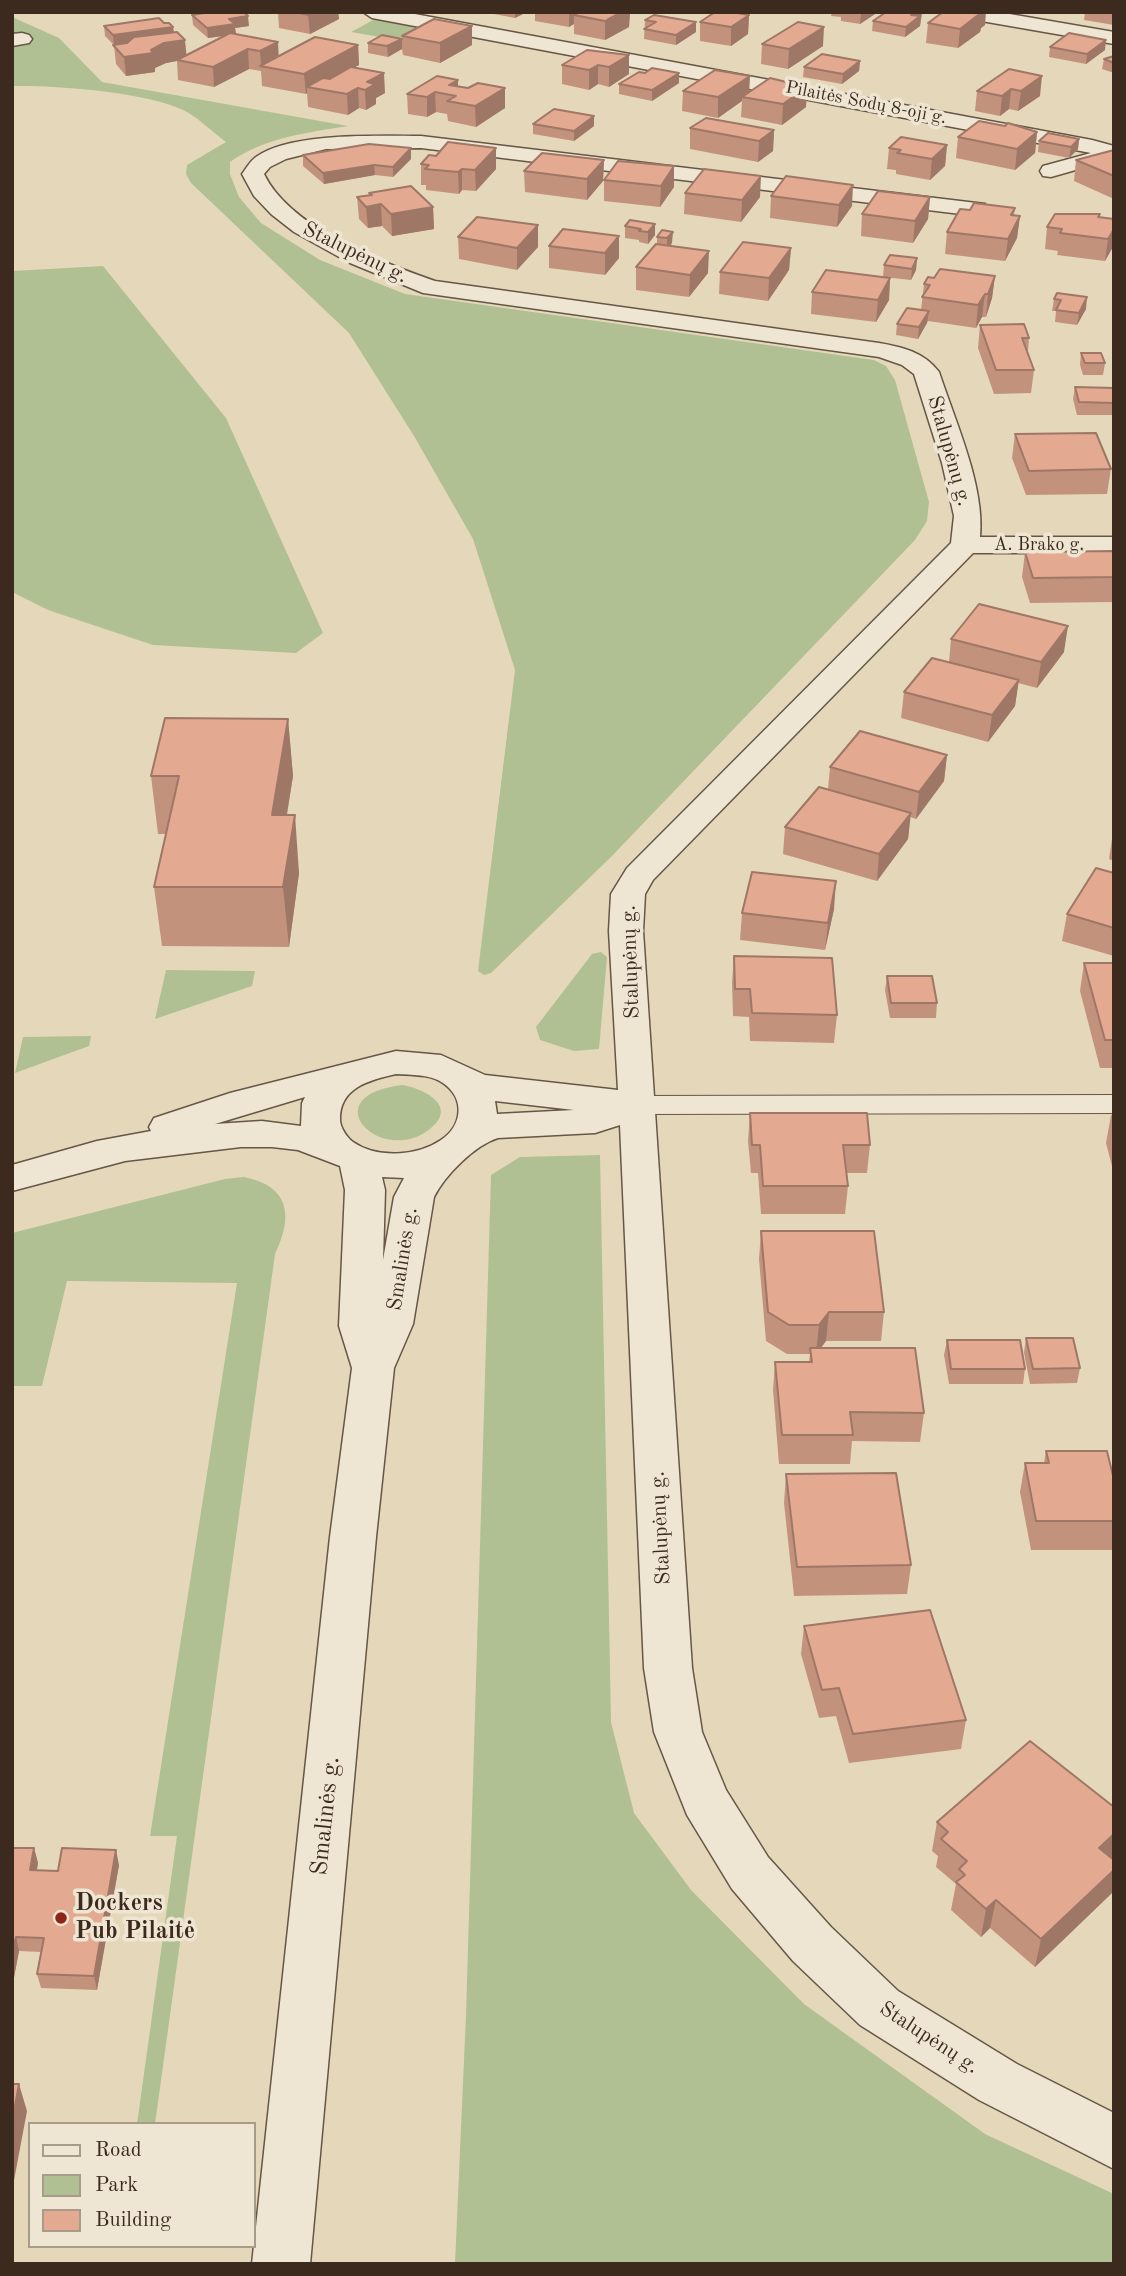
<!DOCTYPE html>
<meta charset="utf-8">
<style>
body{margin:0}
#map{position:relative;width:1126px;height:2276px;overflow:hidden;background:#e5d8ba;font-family:"Old Standard TT",serif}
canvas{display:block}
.frame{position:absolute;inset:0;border:14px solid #3c2a1f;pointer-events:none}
.legend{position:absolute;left:28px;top:2122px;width:228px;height:126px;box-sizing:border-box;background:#eee6d2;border:2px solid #a79b8a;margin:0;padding:9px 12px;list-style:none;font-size:21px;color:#3c2a1f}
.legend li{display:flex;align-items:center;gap:14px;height:35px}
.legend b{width:35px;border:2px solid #a79b8a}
</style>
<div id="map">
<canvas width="1126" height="2276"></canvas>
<div class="frame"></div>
<ul class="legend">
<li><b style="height:9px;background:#eee6d2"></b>Road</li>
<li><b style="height:19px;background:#b0c093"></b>Park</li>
<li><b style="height:19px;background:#e3aa91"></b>Building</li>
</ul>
</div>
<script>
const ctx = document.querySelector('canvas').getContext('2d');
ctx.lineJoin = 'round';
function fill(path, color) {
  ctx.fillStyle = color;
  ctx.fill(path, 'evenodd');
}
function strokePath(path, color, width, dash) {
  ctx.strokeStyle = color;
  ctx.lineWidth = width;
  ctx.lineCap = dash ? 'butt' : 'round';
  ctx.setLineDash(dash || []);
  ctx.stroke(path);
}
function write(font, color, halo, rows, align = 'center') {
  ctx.font = font + ' "Old Standard TT",serif';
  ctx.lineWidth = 7;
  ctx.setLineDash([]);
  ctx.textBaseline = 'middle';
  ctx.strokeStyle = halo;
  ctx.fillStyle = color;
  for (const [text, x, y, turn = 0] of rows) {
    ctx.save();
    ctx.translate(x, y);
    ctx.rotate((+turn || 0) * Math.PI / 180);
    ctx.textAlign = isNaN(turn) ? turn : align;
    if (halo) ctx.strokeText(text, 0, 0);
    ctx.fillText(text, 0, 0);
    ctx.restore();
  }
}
fill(new Path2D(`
 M12 17 59 38 102 82 348 126C306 133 266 137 230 162V174L239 197 261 223 320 260 405 294 874 360 886 366 895 380 929 502 927 521 915 540 610 858 491 973 484 975 478 971 515 670 473 539 414 436 349 333 191 183 186 174 187 165 226 142C212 132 198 117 183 110 146 92 55 85 12 86Z
 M377 18 421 26 397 40 351 32Z
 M103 266 226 418 323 633 296 653 153 645 48 610 12 592V271Z
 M601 952 607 957 599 1049 574 1051 540 1040 536 1027 592 954Z
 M166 970 255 971 252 986 155 1019Z
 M91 1036 89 1046 15 1073 23 1037Z
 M403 1085C424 1089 459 1106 430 1129 380 1168 311 1095 403 1085Z
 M600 1155 611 1722 634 1813 691 1890 804 2004 985 2134 1114 2194V2264H455L466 2015 491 1175 520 1157Z
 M244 1177C289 1186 294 1215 275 1254L155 2124H137L177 1836H150L237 1283 67 1281 42 1386H12V1233L225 1179Z`), '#b0c093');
const service = new Path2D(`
 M1114 1095V1113L638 1114 628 1112 623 1105 628 1098 638 1096Z`);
const minor = new Path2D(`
 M363 12H404L1092 140 1114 146V159L1051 177 1043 176 1040 171 1043 166 1091 153 372 18Z
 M955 12H998L1114 32V44L964 18Z
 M22 33 29 35 32 39 29 43 12 46V34Z
 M421 136 985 204 988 209 985 214 977 216 421 148 326 149 286 159 270 167 264 174C290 228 381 262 435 281L879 343C902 347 924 352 939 372 955 421 985 486 980 537H1114V553H973L653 880 645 894 643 931 692 1668 702 1732 726 1790 768 1857 831 1927 898 1991 1017 2064 1114 2113V2169L979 2100 860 2025 793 1961 732 1889 687 1815 654 1732 644 1668 620 1125 595 1133 498 1138C475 1145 445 1175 434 1197L413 1324 394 1368 376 1537 310 2264H252L330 1537 352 1368 339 1326 345 1190 340 1166 298 1150 272 1147H241L125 1161 12 1191V1165L97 1141 151 1131 149 1127 154 1118 230 1093 396 1051 441 1055 485 1075 618 1090 609 931 611 894 627 868 951 543 954 516 942 463 914 374 902 365 879 357 423 293 350 263 294 232 271 214 254 196 242 174C246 169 250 161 256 157 290 132 379 136 421 136ZM396 1074C411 1075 430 1074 443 1083 466 1099 462 1126 441 1140 418 1156 377 1159 353 1142 347 1138 340 1127 340 1120 339 1088 369 1080 396 1074ZM305 1097 302 1103 301 1126 262 1121 215 1124ZM495 1101 574 1110 497 1114ZM382 1177 404 1178 394 1197 383 1260 385 1190Z`);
strokePath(service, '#665646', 2);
strokePath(minor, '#665646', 3);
fill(service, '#eee6d2');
fill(minor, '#eee6d2');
fill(new Path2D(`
 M278 12H338L339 19 310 34 279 28Z
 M483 12H527L515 18Z
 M535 12H630L629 27 605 40 574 34V24L569 27 535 21Z
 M832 12H878L860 24 841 21V17L831 16Z
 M886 12H922L920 26 905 37 872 31 873 21Z
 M1085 12H1114V25L1084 20Z
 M192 15 249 26 235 28 236 34 279 56 358 45 359 65 355 67 385 93 376 98V104L366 110 359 108 348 115 308 107 307 93 306 94 262 86 261 71 249 69 214 87 178 80 177 61 166 63 155 68V72L126 76 116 64 114 45 105 36 104 26 164 23 173 27 174 32 186 55 225 36 208 38 193 25Z
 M654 15 696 32 676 45 644 39 645 20Z
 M749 15 748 34 731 46 700 41V22Z
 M928 23 985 25 981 28 980 32 958 48 926 43Z
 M402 36 472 45 440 63 403 55 402 49 388 57 368 53V43L402 38Z
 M762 44 823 46 788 69 761 64Z
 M1050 47 1105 50 1086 64 1049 57Z
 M587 50 629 74 609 87 598 84 589 90 562 84V65Z
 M1114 56V73L1102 69 1104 59Z
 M860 61 859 71 842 84 803 77 804 67Z
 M1009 69 1040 96 1018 111 1009 109 1000 116 975 111 977 91Z
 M645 73 679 83 652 101 619 94V84Z
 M458 86 468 88H505V108L476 127 448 121 447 114 436 112 427 117 408 114 407 94Z
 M807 87 806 107 782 125 741 117 742 101 718 118 682 111 683 91 749 92Z
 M533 124 594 126 574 141 533 134Z
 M690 128 774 130 773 151 758 162 690 149Z
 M1037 132 1035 153 1015 170 956 158 958 137Z
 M1079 139 1078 149 1069 158 1038 152 1039 141Z
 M947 145 945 166 930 180 896 174V170L887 169 889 148Z
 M411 148V159L393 177 375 175 324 184 303 166V155Z
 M1114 150V199L1074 181 1076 160Z
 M604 160 603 181 587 200 525 192 524 171Z
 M421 164 496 169 476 191 462 190 459 194 426 190V185H421Z
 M674 166V187L660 207 604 201V180Z
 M369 193 433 207 434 229 392 236 382 226 368 228 359 219 357 197 370 196Z
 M685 193 760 197 741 222 684 214Z
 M771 196 852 206 837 227 770 218Z
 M930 197 928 219 913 243 861 236 862 214Z
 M1015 208 1014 215 1020 216 1017 238 1005 261 945 254 947 232 970 210Z
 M1100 214V217L1114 219V245L1105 261 1057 255 1058 251 1045 249 1047 227Z
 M655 224V235L648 244 639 242V240L625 238V226Z
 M538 225V247L517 270 459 259 458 237Z
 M662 230 672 243 670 246 708 273 689 297 636 290V267L657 244V237Z
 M619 236V258L605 275 549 268V246Z
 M791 248 789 270 768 301 719 294 720 272Z
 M917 258 916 270 911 280 883 277 884 265Z
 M995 276 992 298 986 317H982L976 328 928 321 918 339 896 335 897 324 921 310 924 284 934 278Z
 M890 278 889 300 876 322 811 314 812 292Z
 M1057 293 1086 309 1077 325 1055 322 1056 311H1052L1054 299Z
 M980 325 1029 338 1028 352 1034 370 1031 393 994 394 978 348Z
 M1081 353 1105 363 1103 375H1083L1080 365Z
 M1075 387 1114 388V415H1077L1073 399Z
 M1015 434 1111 469 1107 494 1026 495 1012 458Z
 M1114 551V602L1030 603 1022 577 1025 552Z
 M951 639 1064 652 1037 688 1018 683 1015 706 988 742 901 718 904 692 949 662Z
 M288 719 293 776 287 815 299 873 289 947 162 946 154 887 166 834H158L151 776Z
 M947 755 944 781 916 819 910 817 908 839 877 881 783 854 785 827 828 789 830 767Z
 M1113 832H1114V861L1109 859Z
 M1114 873V956L1062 941 1067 914Z
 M834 909 825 950 740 940 742 913Z
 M734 956 837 1015 834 1043 750 1041 749 1017 733 1016 732 983Z
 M1084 963H1114V1068H1100L1080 991Z
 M887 976 937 1003 936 1018H890L885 990Z
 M750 1113 870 1145 867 1173H846L848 1186 845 1214H761L758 1173H751L748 1141Z
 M1111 1115H1114V1174L1106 1143Z
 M761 1231 884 1312 881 1341H826L821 1348 924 1413 920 1442 852 1441 850 1464H779L773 1390 775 1362H809L810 1354H787L766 1341 759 1259Z
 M1026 1338 1080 1368 1077 1383 1030 1384 1024 1353Z
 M947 1340 1025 1369 1023 1384H949L944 1355Z
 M1046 1451 1114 1480V1550H1031L1020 1492 1025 1463H1044Z
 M786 1474 911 1565 907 1594 794 1596 784 1503Z
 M804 1626 966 1720 961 1749 849 1763 836 1716 819 1718 801 1654Z
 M1114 1807V1856L1111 1858 1114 1860V1888L1112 1893 1035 1967 990 1928 981 1937 951 1910 956 1884 936 1867 938 1856 932 1851 937 1822Z
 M12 1848H34L38 1863 37 1870 58 1871 119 1865 97 1990 41 1988 37 1974 42 1952 19 1951 12 1988Z`), '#c3927d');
fill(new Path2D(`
 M313 12H338L339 19 310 34 308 15Z
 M515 12H527L515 18Z
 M569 12H592L574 15V24L569 27Z
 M621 12H630L629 27 605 40V21Z
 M863 12H878L860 24 861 14Z
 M915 12H922L920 26 905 37 906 27 911 15Z
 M978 12H986L985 25 981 28 980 32 958 48 960 29Z
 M749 15 748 34 731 46V27Z
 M248 16 249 26 235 28 236 34 208 38 207 28 229 19Z
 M696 22V32L676 45V35Z
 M472 26V45L440 63V43Z
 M173 27 174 37 114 45 113 35Z
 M824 27 823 46 788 69 789 49Z
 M402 39V49L388 57 387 46Z
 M185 40 187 60H177V61L166 63 155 68V72L126 76 124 57 151 50 164 43Z
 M1106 40 1105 50 1086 64 1087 54Z
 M278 42 279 61 261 66 260 51Z
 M358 45 359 65 316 89 307 87V93L306 94 304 74Z
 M248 49 249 69 214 87 213 67Z
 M629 55V74L609 87V67Z
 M860 61 859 71 842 84 843 74Z
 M598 65V84L589 90V70Z
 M384 73 385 93 376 98V104L366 110 365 90 367 82Z
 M679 73V83L652 101V90Z
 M750 76 749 96 742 97V101L718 118V97Z
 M1042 76 1040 96 1018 111 1021 91Z
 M458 80V100L449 85Z
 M807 87 806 107 782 125 783 104Z
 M358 88 359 108 348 115 347 94Z
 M505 88V108L476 127 475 106Z
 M1011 89 1009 109 1000 116 1002 96Z
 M435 92 436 112 427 117V97Z
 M594 116V126L574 141V131Z
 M774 130 773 151 758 162 759 141Z
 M1037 132 1035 153 1015 170 1017 149Z
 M1079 139 1078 149 1069 158 1071 147Z
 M947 145 945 166 930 180 932 159Z
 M411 148V159L393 177V167Z
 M496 148V169L476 191 475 170Z
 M604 160 603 181 587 200V179Z
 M374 165 375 175 324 184 323 173Z
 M674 166V187L660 207 661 186Z
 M462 169V190L459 194 458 172Z
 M761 176 760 197 741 222 742 200Z
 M853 185 852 206 837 227 839 205Z
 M930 197 928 219 913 243 915 221Z
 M381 204 382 226 368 228 366 207Z
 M433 207 434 229 392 236 391 214Z
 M1020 216 1017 238 1005 261 1008 239Z
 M655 224V235L648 244V232Z
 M538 225V247L517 270V248Z
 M1114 229V245L1105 261 1108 239Z
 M673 232 672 243 667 249V238Z
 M619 236V258L605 275V253Z
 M791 248 789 270 768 301 769 278Z
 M709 251 708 273 689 297 690 275Z
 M917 258 916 270 911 280 912 269Z
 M995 276 992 298 986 317 988 294Z
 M890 278 889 300 876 322 878 300Z
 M985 294 982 317 976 328 978 305Z
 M1087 297 1086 309 1077 325 1079 313Z
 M929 311 927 323 918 339 919 327Z
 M1068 626 1064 652 1037 688 1041 662Z
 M1019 680 1015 706 988 742 992 715Z
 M288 719 293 776 277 873 272 815Z
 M947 755 944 781 916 819 919 792Z
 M911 813 908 839 877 881 879 854Z
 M295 815 299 873 289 947 283 887Z
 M836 881 834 909 825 950 828 923Z
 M829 1312 826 1341 816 1354 819 1325Z
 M1114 1834V1856L1092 1876 1099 1848Z
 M34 1848 38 1863 34 1884 30 1870Z
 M116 1850 119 1865 97 1990 94 1976Z
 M1114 1870V1888L1112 1893 1035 1967 1041 1939Z
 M996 1900 990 1928 981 1937 986 1909Z
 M16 1937 19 1951 12 1988V1954Z
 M19 2084 27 2111 12 2191V2122Z`), '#9f7766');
const building = new Path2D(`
 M211 12H244L248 16 229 19 235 24 207 28 192 15Z
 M296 12H313L308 15Z
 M579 12H621L605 21 574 15Z
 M715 12H731L749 15 731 27 700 22Z
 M886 12H915L911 15 920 16 906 27 873 21Z
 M943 12H982L960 29 928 23Z
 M654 15 696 22 676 35 644 29 656 22 645 20Z
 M159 18 164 23H169L173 27 113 35 104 26Z
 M434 19 472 26 440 43 402 36Z
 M798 22 824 27 789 49 762 44Z
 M177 32 185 40 164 43 151 50 153 53 124 57 113 45 127 43 134 37Z
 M230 33 278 42 260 51 248 49 213 67 177 60Z
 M1069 33 1106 40 1087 54 1050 47Z
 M382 35 402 39 387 46 368 43Z
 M315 37 358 45 304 74 260 66Z
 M587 50 629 55 609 67 598 65 589 70 562 65Z
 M822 54 860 61 843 74 804 67Z
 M1114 56V63L1104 59Z
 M351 67 384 73 367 82 375 84 365 90 358 88 347 94 307 87 323 78 330 79Z
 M652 68 679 73 652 90 619 84 639 72 645 73Z
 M1009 69 1042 76 1021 91 1011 89 1002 96 977 91Z
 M715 70 750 76 718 97 683 91Z
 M437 76 458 80 449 85 468 88 478 83 505 88 475 106 447 101 456 96 435 92 427 97 407 94Z
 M770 78 807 87 783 104 742 97Z
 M554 109 594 116 574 131 533 124Z
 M706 118 774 130 759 141 690 128Z
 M979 121 1005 126 1008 123 1037 132 1017 149 958 137Z
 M1048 133 1079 139 1071 147 1039 141Z
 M901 137 947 145 932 159 897 153 901 150 889 148Z
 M448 142 496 148 475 170 462 169 458 172 425 169 429 165 421 164 429 155 436 156Z
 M369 144 411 148 393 167 374 165 323 173 303 155Z
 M1114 150V176L1076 160Z
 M542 153 604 160 587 179 524 171Z
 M618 161 674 166 661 186 604 180Z
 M704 169 761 176 742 200 685 193Z
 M786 176 853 185 839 205 771 196Z
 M411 186 433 207 391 214 381 204 366 207 357 197 372 195 369 193Z
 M878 191 930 197 915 221 862 214Z
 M974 203 1015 208 1011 215 1020 216 1008 239 947 232 960 209 970 210Z
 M1055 214H1100L1098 217 1114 219V229L1108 239 1060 233 1062 229 1047 227Z
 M477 217 538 225 517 248 458 237Z
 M630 220 655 224 648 232 639 231 641 229 625 226Z
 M563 229 619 236 605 253 549 246Z
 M662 230 673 232 667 238 657 237Z
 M743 242 791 248 769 278 720 272Z
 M656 244 709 251 690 275 636 267Z
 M890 255 917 258 912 269 884 265Z
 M940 269 995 276 988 294H985L978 305 922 297 930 285 924 284 928 277 934 278Z
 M826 270 890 278 878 300 812 292Z
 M1057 293 1087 297 1079 313 1056 310 1061 300 1054 299Z
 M907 308 929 311 919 327 897 324Z
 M1024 324 1029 338H1022L1034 370H996L980 325Z
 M1081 353H1101L1105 363H1085Z
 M1075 387 1114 388V403L1079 402Z
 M1096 433 1111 469 1029 471 1015 434Z
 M1114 551V577L1033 578 1025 552Z
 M979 604 1068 626 1041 662 951 639Z
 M932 658 1019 680 992 715 904 692Z
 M165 718 288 719 272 815H295L283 887H154L179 776H151Z
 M860 731 947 755 919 792 830 767Z
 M819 787 911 813 879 854 785 827Z
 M1096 868 1114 873V928L1067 914Z
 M752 872 836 881 828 923 742 913Z
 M734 956 832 958 837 1015 752 1013 750 989H735Z
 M1084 963H1114V1040H1105Z
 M887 976H932L937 1003H891Z
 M750 1113H867L870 1145H843L848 1186H763L760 1145H752Z
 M761 1231H874L884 1312H829L819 1325H789L768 1312Z
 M1026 1338H1073L1080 1368 1033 1369Z
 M947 1340H1020L1025 1369H951Z
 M810 1348H915L924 1413 850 1412 853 1435H782L775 1362H812Z
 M1046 1451H1107L1114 1480V1521H1036L1025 1463H1049Z
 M896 1473 911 1565 797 1567 786 1474Z
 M930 1610 966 1720 853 1734 839 1688 822 1690 804 1626Z
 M1030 1741 1114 1807V1834L1099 1848 1114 1860V1870L1041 1939 996 1900 986 1909 956 1882 965 1875 959 1869 967 1861 941 1839 948 1832 937 1822Z
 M12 1848H34L30 1870 58 1871 62 1848 116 1850 94 1976 37 1974 44 1938 16 1937 12 1954Z
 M12 2084H19L12 2122Z`);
fill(building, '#e3aa91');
strokePath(building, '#9f7766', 2);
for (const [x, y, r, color] of [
 [61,1918,7,"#8f2418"]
]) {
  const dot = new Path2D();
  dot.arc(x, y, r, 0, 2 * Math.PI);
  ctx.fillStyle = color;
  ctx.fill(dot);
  strokePath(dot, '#eee6d2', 2.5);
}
write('18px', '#3c2a1f', '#eee6d2', [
 ["Pilaitės Sodų 8-oji g.",866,103,11],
 ["A. Brako g.",1039,545]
]);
write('21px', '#3c2a1f', '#eee6d2', [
 ["Stalupėnų g.",355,253,26],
 ["Stalupėnų g.",949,451,74],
 ["Stalupėnų g.",631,962,-92],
 ["Smalinės g.",403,1259,-81],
 ["Stalupėnų g.",661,1528,-93],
 ["Stalupėnų g.",929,2038,33]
]);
write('24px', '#3c2a1f', '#eee6d2', [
 ["Smalinės g.",326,1816,-84]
]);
write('bold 24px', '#3c2a1f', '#eee6d2', [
 ["Dockers",75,1904],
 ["Pub Pilaitė",75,1932]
], 'left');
</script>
